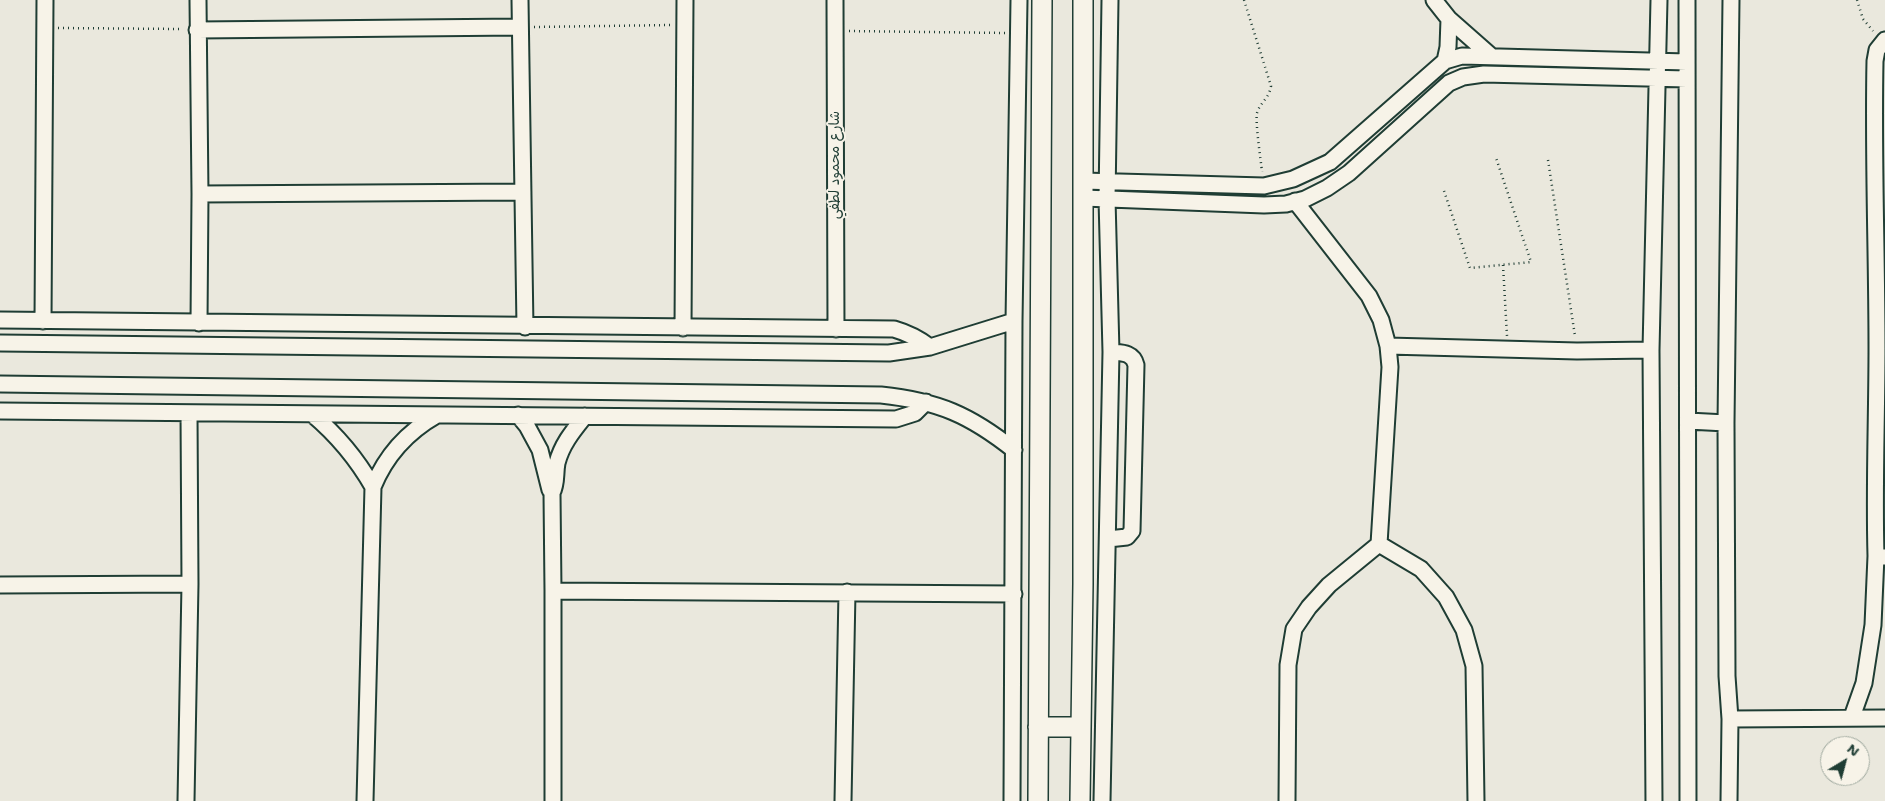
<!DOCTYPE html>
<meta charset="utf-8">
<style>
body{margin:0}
#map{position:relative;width:1885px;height:801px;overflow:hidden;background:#eae8dd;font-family:"Shantell Sans",sans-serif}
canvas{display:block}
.north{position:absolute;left:1820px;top:736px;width:50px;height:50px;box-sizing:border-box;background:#f7f3e8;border:1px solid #a1aaa0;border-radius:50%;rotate:37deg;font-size:14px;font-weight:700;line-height:20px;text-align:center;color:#1f3d34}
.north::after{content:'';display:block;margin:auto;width:18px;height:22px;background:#1f3d34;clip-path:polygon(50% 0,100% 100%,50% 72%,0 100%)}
</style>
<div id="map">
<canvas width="1885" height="801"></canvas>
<div class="north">N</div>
</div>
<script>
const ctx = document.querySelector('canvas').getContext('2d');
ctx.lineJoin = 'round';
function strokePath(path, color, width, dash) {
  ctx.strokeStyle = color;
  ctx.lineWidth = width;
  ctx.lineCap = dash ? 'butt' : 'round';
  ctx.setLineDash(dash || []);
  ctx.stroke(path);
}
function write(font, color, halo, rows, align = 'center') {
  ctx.font = font + ' "Shantell Sans","Playpen Sans Arabic",sans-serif';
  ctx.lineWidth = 4;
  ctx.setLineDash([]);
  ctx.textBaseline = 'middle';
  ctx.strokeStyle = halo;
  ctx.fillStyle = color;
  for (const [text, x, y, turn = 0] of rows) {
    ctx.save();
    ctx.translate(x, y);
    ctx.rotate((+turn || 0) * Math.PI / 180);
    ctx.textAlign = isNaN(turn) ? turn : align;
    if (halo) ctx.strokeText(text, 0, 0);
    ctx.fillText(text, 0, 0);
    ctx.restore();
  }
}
const minor = new Path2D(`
 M198 0 200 194 199 323
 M520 0 525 327
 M835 0 836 329
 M1434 0 1449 19 1491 56
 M1687 0 1688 801
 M197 30 520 27
 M1885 40 1877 50 1875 61C1873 157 1877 253 1877 348 1877 418 1874 487 1876 556L1885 557
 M1445 61 1448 47 1449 19
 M1083 181 1264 186 1293 179 1330 162 1445 61 1462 56 1687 62
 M200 194 523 192
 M1083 198 1264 205 1286 204 1305 199 1327 188 1349 173 1449 83 1463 77 1484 74 1687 79
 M0 320 894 329C908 333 918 338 930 347
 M43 321 45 0
 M683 328 685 0
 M0 343 889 353 930 347 1014 321
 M1388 346 1577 351 1651 350
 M0 384 881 395C938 401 970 415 1014 450
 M0 411 896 419 915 413 926 402
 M312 414C337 435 357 459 373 487
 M518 415 527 426 540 450 550 490
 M1688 421 1726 423
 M1108 539 1127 537 1132 531 1136 365C1133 352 1121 353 1111 352
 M1379 544 1421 569 1446 597 1464 630 1474 666 1476 801
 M0 585 190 584
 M553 591 1014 594
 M1852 717 1864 683 1873 625 1876 556
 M1730 719 1885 718
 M186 801 190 584 189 413
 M365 801 373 487C386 455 407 432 437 415
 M553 801V591L552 493C557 484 555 474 557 463 562 444 573 431 585 416
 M843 801 847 592
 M1012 801 1014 321 1019 0
 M1102 801 1111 352 1107 199 1110 0
 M1287 801 1288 665 1294 629 1309 607 1329 585 1379 544 1390 367 1388 346 1381 320 1369 296 1295 201
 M1654 801 1651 350 1659 0
 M1729 801 1730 719 1727 676 1726 423 1731 0`);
const tertiary = new Path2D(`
 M1038 727H1081
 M1038 801 1042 0
 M1080 801 1083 584V0`);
strokePath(minor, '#1f3d34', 19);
strokePath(tertiary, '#1f3d34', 22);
strokePath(new Path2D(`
 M1244 0 1271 86C1269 99 1260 102 1257 113 1255 122 1261 161 1262 172
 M1857 0 1863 19 1873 31
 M534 27 671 25
 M58 28 183 29
 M849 31 1006 33
 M1548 160 1575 336
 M1444 191 1470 268 1531 262 1496 158
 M1503 265 1507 336`), '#1f3d34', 2.5, [1, 4]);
strokePath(minor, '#f7f3e8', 15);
strokePath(tertiary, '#f7f3e8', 19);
write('14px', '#1f3d34', '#f7f3e8', [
 ["شارع محمود لطفي",835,165,-90]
]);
</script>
